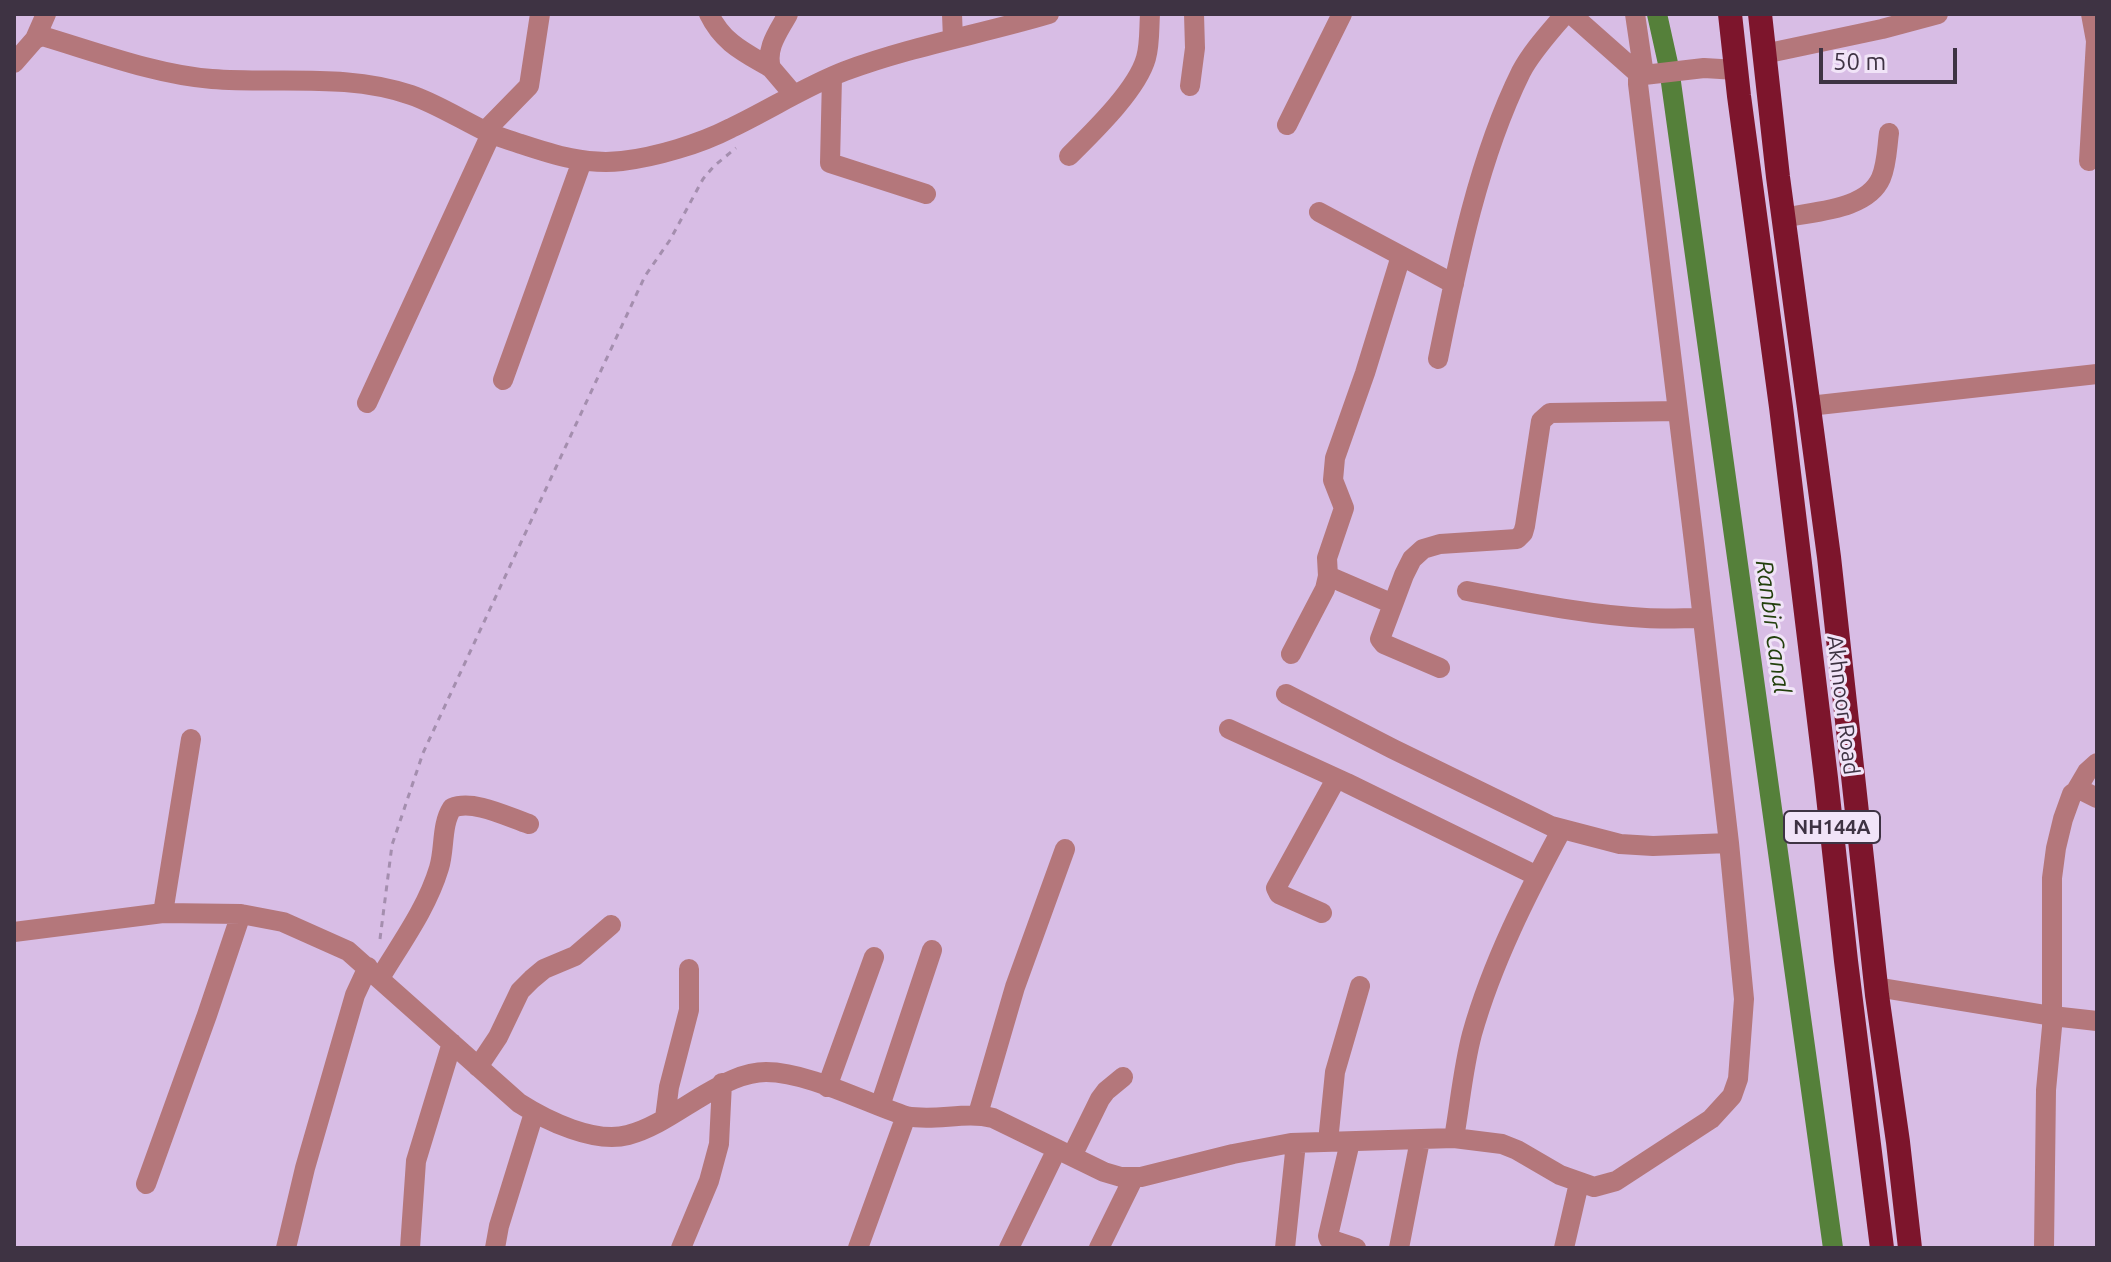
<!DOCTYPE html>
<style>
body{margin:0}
#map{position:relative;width:2111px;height:1262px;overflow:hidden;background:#d8bde5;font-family:Ubuntu,sans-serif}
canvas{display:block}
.frame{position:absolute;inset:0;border:16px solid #3e3343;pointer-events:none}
.scale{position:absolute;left:1819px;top:48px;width:138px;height:36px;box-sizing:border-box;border:4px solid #3e3343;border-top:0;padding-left:10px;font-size:24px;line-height:28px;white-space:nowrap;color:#3e3343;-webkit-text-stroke:6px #f1e4f8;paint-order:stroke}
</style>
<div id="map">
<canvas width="2111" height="1262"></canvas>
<div class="frame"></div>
<div class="scale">50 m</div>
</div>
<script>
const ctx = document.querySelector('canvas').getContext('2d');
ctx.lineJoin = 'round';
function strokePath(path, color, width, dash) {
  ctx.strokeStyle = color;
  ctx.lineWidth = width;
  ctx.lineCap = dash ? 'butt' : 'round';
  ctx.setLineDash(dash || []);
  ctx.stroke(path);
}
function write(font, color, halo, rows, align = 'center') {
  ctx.font = font + ' Ubuntu,sans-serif';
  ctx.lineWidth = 6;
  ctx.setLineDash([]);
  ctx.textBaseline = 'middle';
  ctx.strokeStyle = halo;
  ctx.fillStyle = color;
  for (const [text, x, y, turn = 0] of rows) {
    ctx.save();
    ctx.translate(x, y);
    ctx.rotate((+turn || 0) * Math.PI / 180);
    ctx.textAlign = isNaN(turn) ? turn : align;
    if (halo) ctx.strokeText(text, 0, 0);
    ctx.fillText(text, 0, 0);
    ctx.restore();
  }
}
strokePath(new Path2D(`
 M1657 14 1669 68 1833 1248`), '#55803a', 20);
strokePath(new Path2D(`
 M380 939 392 845 423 753 645 276 670 240 703 179 714 166 736 148`), '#a48eae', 3, [6, 6]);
strokePath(new Path2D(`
 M709 14C723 43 744 52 771 68
 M788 14C779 31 765 48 771 68L794 95
 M952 14 953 39
 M1571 14 1641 76
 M1635 14 1644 75
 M35 39 46 14
 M1764 54 1882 29 1938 14
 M14 63 35 39 42 36C96 52 157 75 212 79 278 84 347 73 411 95 437 104 462 120 487 132 498 137 510 140 521 144 554 155 586 165 622 161 656 157 700 144 731 128 769 110 806 86 845 71 912 46 982 34 1049 14
 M832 77 830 163 926 194
 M1190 86 1195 48 1194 14
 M1287 125 1342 14
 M485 131 529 86 540 14
 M1069 156C1093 132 1137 90 1146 58 1150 44 1149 28 1150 14
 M2089 161 2096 41 2091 14
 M1319 212 1454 284
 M1784 218C1815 211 1867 210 1881 178 1887 164 1887 147 1889 133
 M1438 359C1457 265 1478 159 1521 72 1532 51 1550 32 1565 14
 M503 380 582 161
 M367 403 491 134
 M1809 406 2097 374
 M1328 576 1393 604
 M1467 591C1526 602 1586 615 1646 618 1665 619 1684 618 1703 618
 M1291 654 1325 589 1328 576 1327 558 1344 508 1333 480 1335 458 1365 373 1401 256
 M1440 668 1384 644 1380 639 1404 575 1412 559 1423 549 1440 544 1517 539 1523 533 1525 526 1541 421 1550 413 1678 411
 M1286 694 1393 749 1551 826 1620 844 1653 846 1729 843
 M1229 729 1347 783 1537 876
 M2077 789 2087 772 2097 763
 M163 913 191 739
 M1322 913 1279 894 1276 888 1336 779
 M14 932 163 913 241 914 283 922 348 951 519 1103C547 1121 595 1144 628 1135 655 1128 680 1109 704 1095 722 1084 744 1072 766 1072 808 1072 866 1103 906 1116 935 1122 964 1111 993 1118L1104 1172 1121 1177H1141L1233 1154 1291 1143 1454 1138 1502 1144 1517 1150 1560 1175 1594 1187 1616 1181 1711 1119 1732 1096 1738 1079 1744 999 1729 843 1694 542 1638 84V80L1644 75 1704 68 1737 70
 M380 978C401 943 427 908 439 868 445 849 441 825 452 808 473 799 508 817 529 824
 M1876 987 2052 1016 2097 1021
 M478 1067 498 1037 520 991 532 979 544 969 575 956 611 925
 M827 1087 874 957
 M880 1106 932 950
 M978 1114 1015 987 1065 849
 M665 1118 669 1087 689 1010V969
 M1454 1138C1460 1104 1463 1068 1472 1034 1492 963 1527 894 1562 829
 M1328 1142 1335 1072 1360 986
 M1350 1142 1328 1236 1329 1239 1356 1248
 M1072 1156 1100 1099 1106 1091 1123 1077
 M146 1184 207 1015 241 914
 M286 1248 305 1168 355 995 368 967
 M410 1248 416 1161 452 1043
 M495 1248 499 1226 534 1113
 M681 1248 709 1181 719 1144 722 1083
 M858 1248 906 1116
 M1009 1248 1057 1149
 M1099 1248 1134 1177
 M1285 1248 1296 1143
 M1399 1248 1420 1140
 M1564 1248 1579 1183
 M2044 1248 2046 1090 2052 1027V878L2056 848 2063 819 2072 794 2079 789 2097 798`), '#b4777b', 20);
strokePath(new Path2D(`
 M1730 14 1739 96 1781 407 1826 778 1846 961 1882 1248
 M1760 14 1778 177 1829 557 1877 995 1898 1142 1910 1248`), '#7d152c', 24);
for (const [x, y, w] of [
 [1832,827,96]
]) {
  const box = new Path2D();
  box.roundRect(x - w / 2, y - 16, w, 32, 6);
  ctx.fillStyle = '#f1e4f8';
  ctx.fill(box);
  strokePath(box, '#3e3343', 2);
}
write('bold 20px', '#3e3343', null, [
 ["NH144A",1832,827]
]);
write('22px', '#3e3343', '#f1e4f8', [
 ["Akhnoor Road",1843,705,83]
]);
write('italic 24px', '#23400d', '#f1e4f8', [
 ["Ranbir Canal",1773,627,82]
]);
</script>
